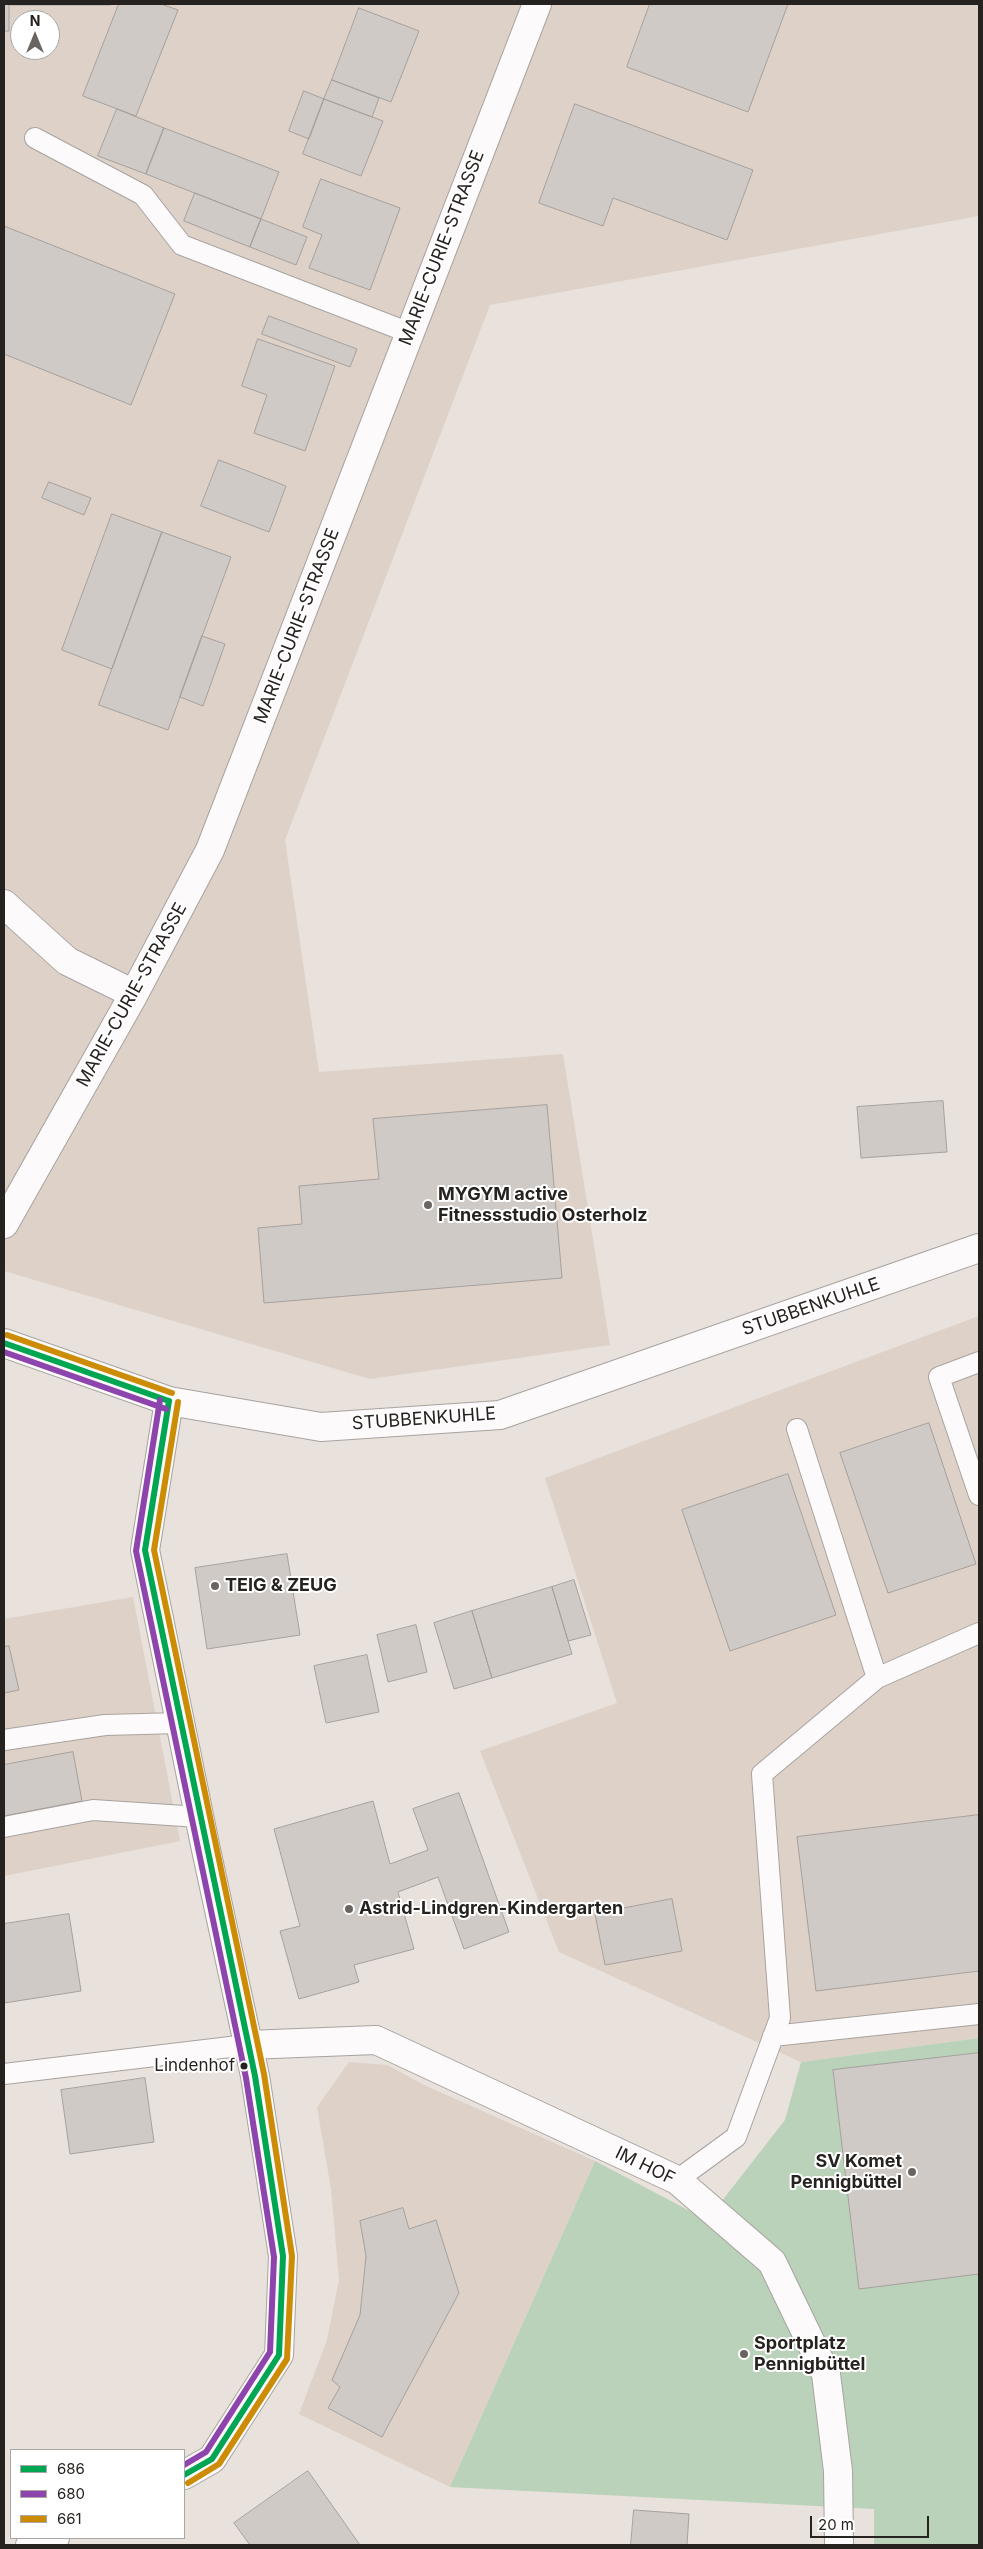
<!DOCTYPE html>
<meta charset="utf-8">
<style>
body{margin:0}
#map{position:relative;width:983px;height:2549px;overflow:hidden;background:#e8e1dc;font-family:Inter,sans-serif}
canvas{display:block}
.frame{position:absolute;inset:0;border:5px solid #26221f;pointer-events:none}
.legend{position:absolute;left:10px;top:2449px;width:175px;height:90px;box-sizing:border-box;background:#fff;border:1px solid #a8a7a5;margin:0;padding:6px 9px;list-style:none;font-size:15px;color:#26221f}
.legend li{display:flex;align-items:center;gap:10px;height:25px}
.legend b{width:25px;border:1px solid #a8a7a5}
.north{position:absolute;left:10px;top:10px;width:50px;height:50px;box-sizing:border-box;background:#fff;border:1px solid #a8a7a5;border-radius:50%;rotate:0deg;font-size:14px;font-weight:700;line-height:20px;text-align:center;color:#26221f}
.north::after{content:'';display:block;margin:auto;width:18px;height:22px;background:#6a6561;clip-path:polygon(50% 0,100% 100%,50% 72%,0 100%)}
.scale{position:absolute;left:810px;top:2516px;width:119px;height:22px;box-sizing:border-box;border:2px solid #26221f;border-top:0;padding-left:6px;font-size:15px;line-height:18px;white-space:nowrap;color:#26221f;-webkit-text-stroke:4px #fff;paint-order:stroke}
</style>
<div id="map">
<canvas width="983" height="2549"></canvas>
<div class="frame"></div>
<ul class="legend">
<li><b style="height:6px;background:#00a651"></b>686</li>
<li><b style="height:6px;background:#8e44ad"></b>680</li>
<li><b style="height:6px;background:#cd8c06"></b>661</li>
</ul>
<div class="north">N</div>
<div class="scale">20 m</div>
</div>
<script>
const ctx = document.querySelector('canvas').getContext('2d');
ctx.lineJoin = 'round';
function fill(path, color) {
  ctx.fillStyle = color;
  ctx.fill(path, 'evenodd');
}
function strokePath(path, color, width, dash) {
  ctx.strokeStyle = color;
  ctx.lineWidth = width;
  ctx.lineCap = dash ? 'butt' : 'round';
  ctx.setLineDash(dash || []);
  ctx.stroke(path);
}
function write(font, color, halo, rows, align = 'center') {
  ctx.font = font + ' Inter,sans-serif';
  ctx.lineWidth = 4;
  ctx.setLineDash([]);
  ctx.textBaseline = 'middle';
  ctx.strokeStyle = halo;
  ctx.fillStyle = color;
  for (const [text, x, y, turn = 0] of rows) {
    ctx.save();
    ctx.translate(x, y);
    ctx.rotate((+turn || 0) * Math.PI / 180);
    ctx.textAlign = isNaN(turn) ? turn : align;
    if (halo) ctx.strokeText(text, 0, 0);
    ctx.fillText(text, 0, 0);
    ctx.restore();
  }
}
fill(new Path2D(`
 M4 4H979V216L490 305 285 840 319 1072 563 1054 610 1345 370 1379 4 1271ZM20 20H50V50H20Z
 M979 1316V2038L801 2062 559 1952 480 1751 617 1703 545 1478Z
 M133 1597 180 1841 4 1876V1619Z
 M349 2062 387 2065 424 2085 595 2161 450 2487 299 2414 327 2340 339 2280 331 2189 317 2107Z`), '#ded1c8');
fill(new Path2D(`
 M979 2038V2545H874V2509L450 2487 595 2161 707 2220 785 2120 801 2062Z`), '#bad2b9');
const building = new Path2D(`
 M4 4H9V31H4Z
 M9 4H111V5H9Z
 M119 4H161L178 10 136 116 83 96Z
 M650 4H788L748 112 627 67Z
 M359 8 419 31 391 102 332 80Z
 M332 80 379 98 372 117 324 99Z
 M304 91 324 99 309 139 289 131Z
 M324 99 383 121 361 176 303 154Z
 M575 104 753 170 727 240 613 198 603 226 539 203Z
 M117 109 164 128 146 174 98 156Z
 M164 128 279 172 261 219 146 174Z
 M321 179 400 208 370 290 309 268 322 235 303 227Z
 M195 193 261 219 250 247 184 221Z
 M261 219 307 237 296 265 250 247Z
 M4 226 175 294 131 405 4 354Z
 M269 316 357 349 350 367 262 334Z
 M258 339 335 366 305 451 254 433 267 395 242 386Z
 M219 460 286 486 269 532 201 506Z
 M49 482 91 498 84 515 42 498Z
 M112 514 162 532 112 669 62 650Z
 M162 532 231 557 168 730 99 705Z
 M202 636 225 644 203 706 180 697Z
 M943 1101 947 1152 861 1158 857 1107Z
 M547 1105 562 1278 264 1303 258 1228 302 1224 299 1186 379 1179 373 1119Z
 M929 1423 976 1564 888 1593 840 1453Z
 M788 1474 836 1615 730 1651 682 1510Z
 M287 1554 300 1635 207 1649 195 1568Z
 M574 1580 591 1635 568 1641 552 1587Z
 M552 1587 572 1654 492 1678 472 1611Z
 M472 1611 492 1678 454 1689 434 1623Z
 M416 1625 427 1672 388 1682 377 1635Z
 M9 1646 19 1690 4 1693V1647Z
 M367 1655 379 1712 326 1723 314 1666Z
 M73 1752 82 1801 4 1816V1765Z
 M459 1793 509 1932 464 1949 438 1877 398 1892 414 1949 354 1965 359 1982 299 1999 280 1931 300 1926 274 1829 373 1801 390 1864 428 1850 413 1809Z
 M979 1815V1971L816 1991 797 1837Z
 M672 1899 682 1951 605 1965 595 1914Z
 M69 1914 81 1991 4 2003V1924Z
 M979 2053V2274L859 2289 833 2070Z
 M145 2078 154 2142 70 2154 61 2090Z
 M403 2208 409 2229 436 2220 459 2293 382 2437 328 2408 340 2387 332 2380 360 2315 366 2256 360 2221Z
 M308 2471 360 2545H250L234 2523Z
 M634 2510 689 2514 687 2545H631Z`);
fill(building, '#d0cac7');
strokePath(building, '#a6a19e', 1);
const service = new Path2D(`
 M35 138 143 195 182 245 410 333
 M979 1362 939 1377 979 1495
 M797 1429 877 1678
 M4 1740 105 1725 180 1723
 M4 1827 93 1810 199 1817
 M773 2036 979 2014
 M4 2074 247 2045
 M677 2180 736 2137 780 2018 762 1774 877 1678 979 1633`);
const minor = new Path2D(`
 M4 904 67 961 134 994
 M4 1224 134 994 210 850 537 4
 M247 2045 376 2040 677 2180 772 2262 826 2374 838 2471 839 2545`);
const tertiary = new Path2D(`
 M169 1401 145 1550 205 1845 255 2076 283 2256 279 2355 212 2459 184 2475
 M30 2545 55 2538`);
const secondary = new Path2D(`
 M4 1343 169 1401 321 1427 500 1415 979 1248`);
strokePath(service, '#a8a3a0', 22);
strokePath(minor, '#a8a3a0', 30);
strokePath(tertiary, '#a8a3a0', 30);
strokePath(secondary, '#a8a3a0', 30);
strokePath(service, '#fcfafa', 20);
strokePath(minor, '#fcfafa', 28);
strokePath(tertiary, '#fcfafa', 28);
strokePath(secondary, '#fcfafa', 28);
strokePath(new Path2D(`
 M4 1343 169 1401
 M169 1401 145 1550 255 2076 283 2256 279 2355 212 2459 184 2475`), '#00a651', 6);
strokePath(new Path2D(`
 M4 1352 166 1409
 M160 1400 136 1551 246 2078 274 2257 270 2352 206 2452 184 2465`), '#8e44ad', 6);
strokePath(new Path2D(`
 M7 1335 172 1393
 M178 1402 154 1550 264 2074 292 2256 287 2359 219 2464 188 2483`), '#cd8c06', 6);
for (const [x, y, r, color] of [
 [428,1205,5,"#6a6561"],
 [215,1586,5,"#6a6561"],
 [349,1909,5,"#6a6561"],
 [244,2066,4.5,"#26221f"],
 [912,2172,5,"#6a6561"],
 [744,2354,5,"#6a6561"]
]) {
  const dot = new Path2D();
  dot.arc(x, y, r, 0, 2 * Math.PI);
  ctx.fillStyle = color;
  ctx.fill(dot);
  strokePath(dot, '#fff', 2);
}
write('17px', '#26221f', '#fff', [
 ["Lindenhof",235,2066]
], 'right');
write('18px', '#26221f', '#fff', [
 ["MARIE-CURIE-STRASSE",442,248,-69],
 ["MARIE-CURIE-STRASSE",297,626,-69],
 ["MARIE-CURIE-STRASSE",132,995,-61],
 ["STUBBENKUHLE",811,1307,-19],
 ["STUBBENKUHLE",424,1419,-4],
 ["IM HOF",645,2166,26]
]);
write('bold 18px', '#26221f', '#fff', [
 ["MYGYM active",438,1195],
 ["Fitnessstudio Osterholz",438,1216],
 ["TEIG & ZEUG",225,1586],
 ["Astrid-Lindgren-Kindergarten",359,1909],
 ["SV Komet",902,2162,"right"],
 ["Pennigbüttel",902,2183,"right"],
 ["Sportplatz",754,2344],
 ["Pennigbüttel",754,2365]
], 'left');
</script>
